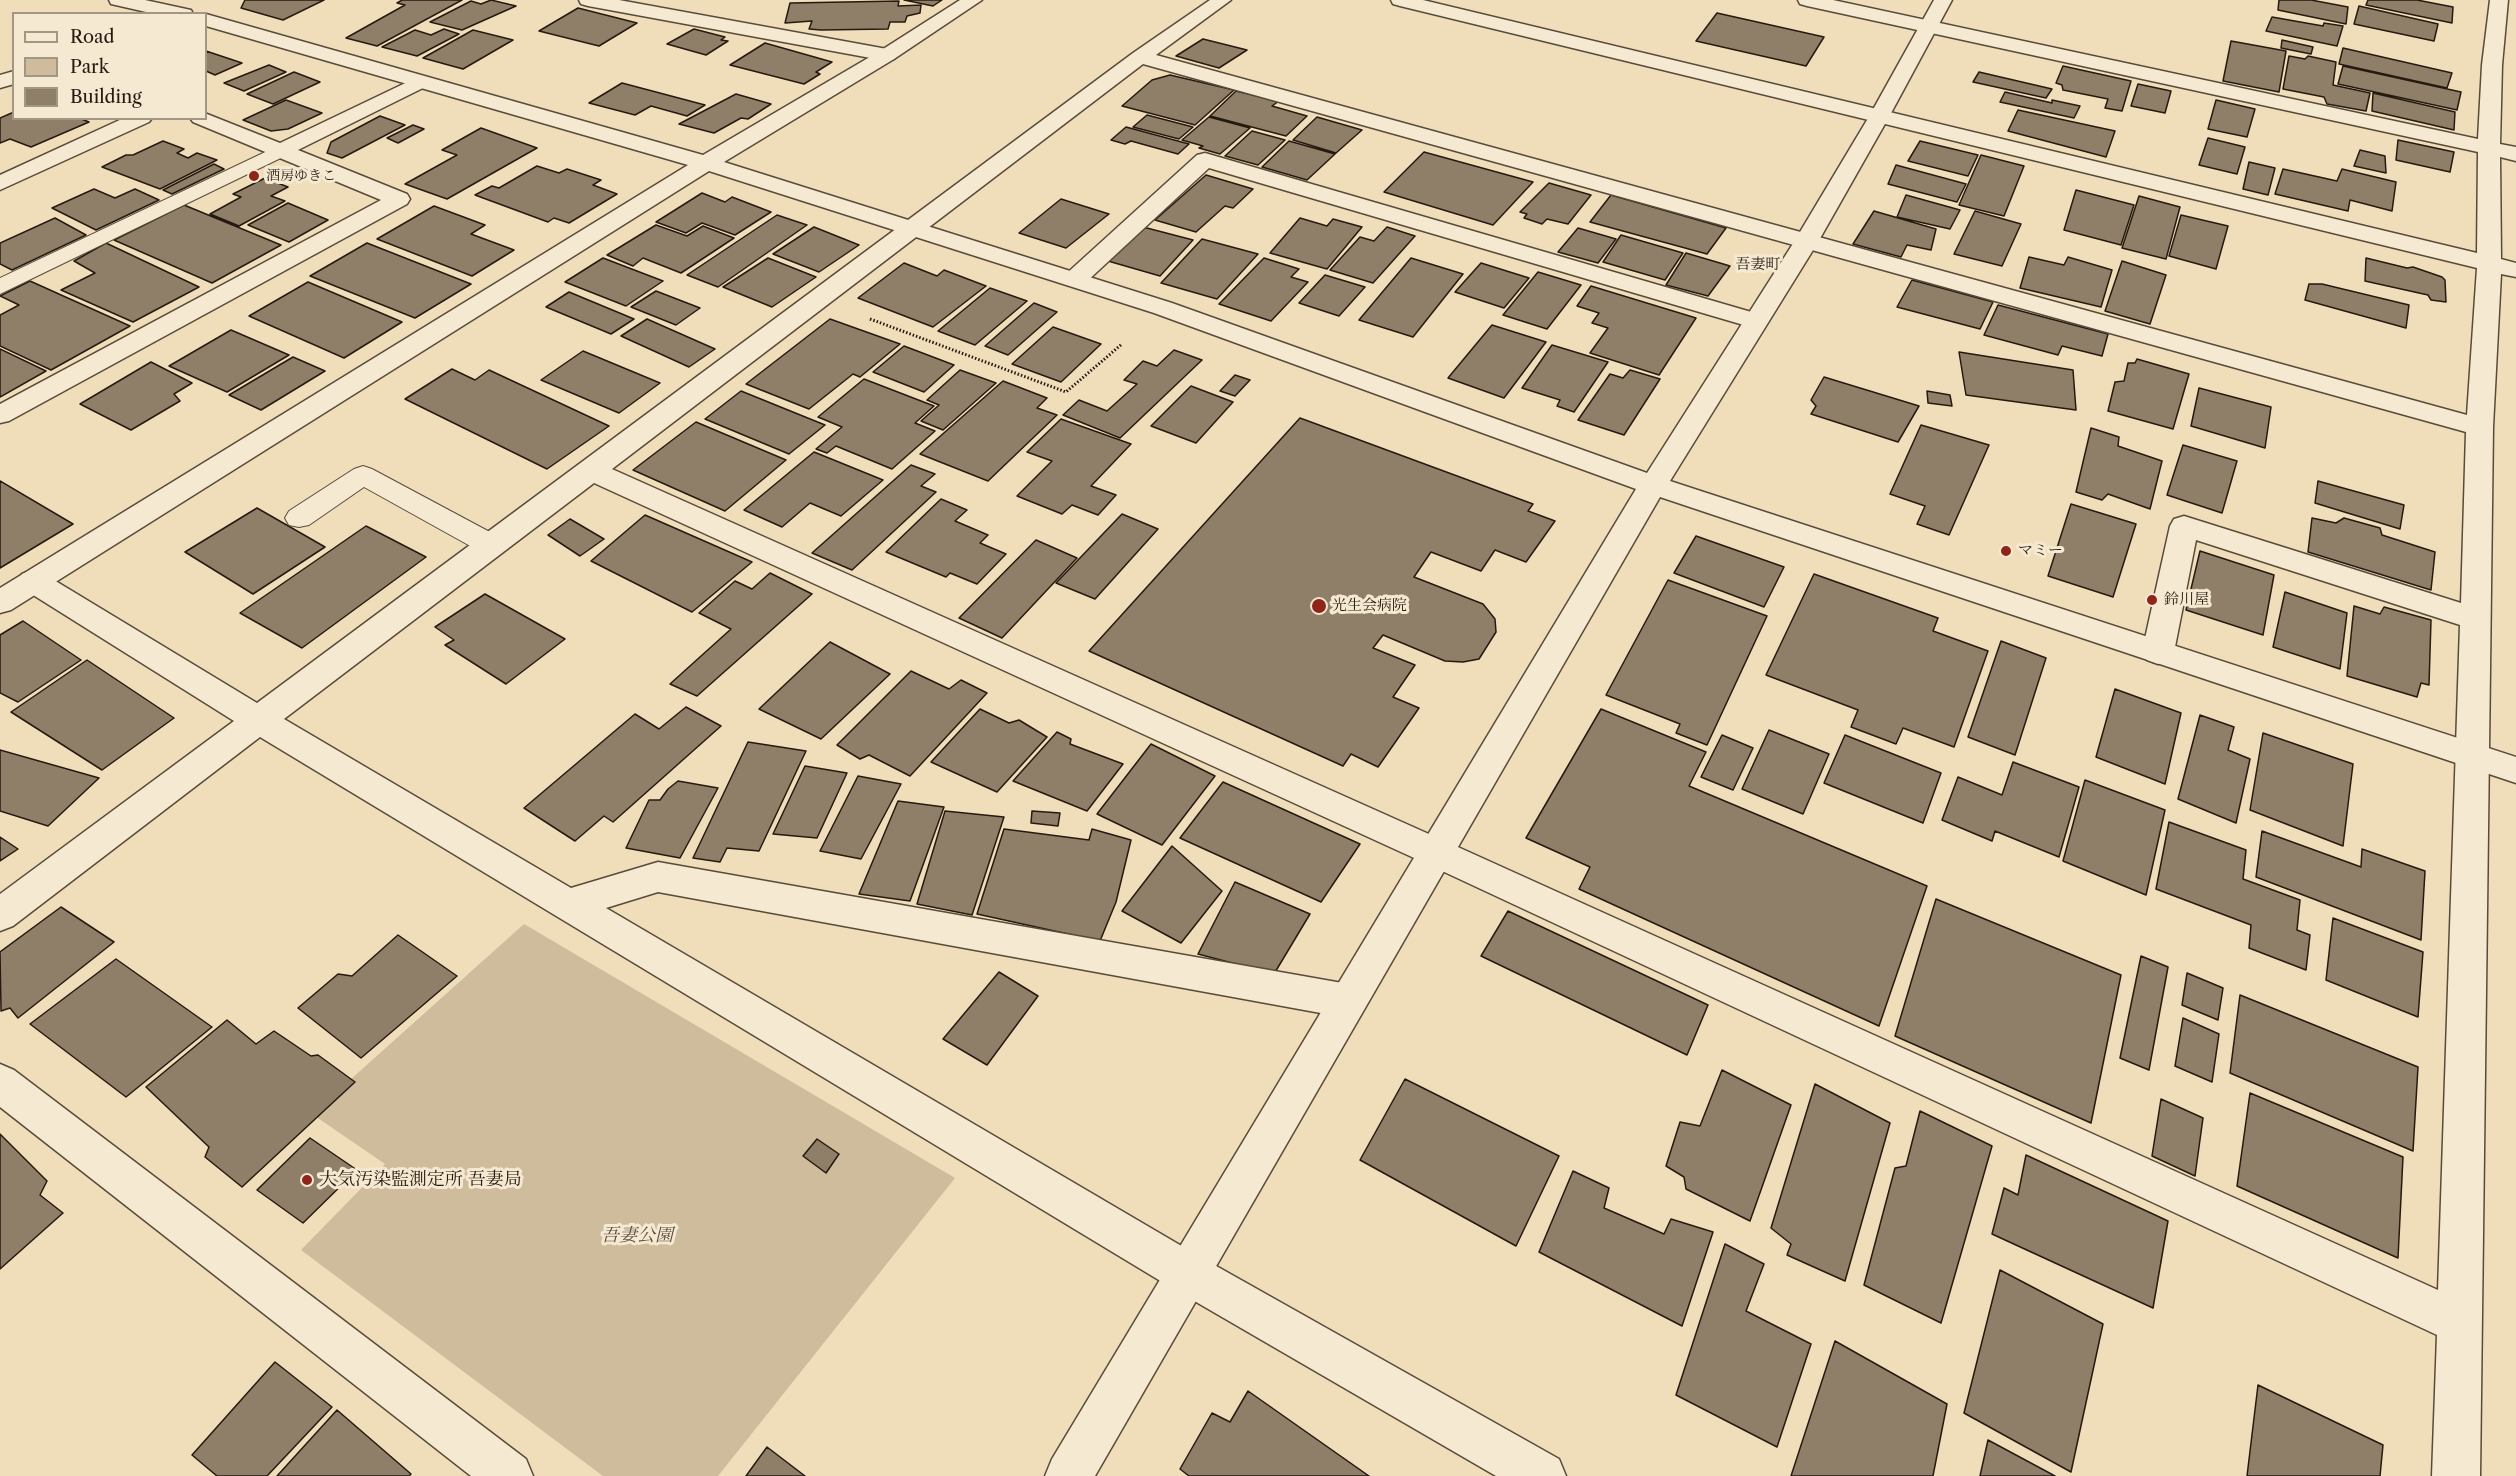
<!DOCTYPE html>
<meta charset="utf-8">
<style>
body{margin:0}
#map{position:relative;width:2516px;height:1476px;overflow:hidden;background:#f0ddba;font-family:"Libre Caslon Text",serif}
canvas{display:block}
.legend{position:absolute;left:12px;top:12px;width:195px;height:108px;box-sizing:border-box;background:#f5e9d2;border:2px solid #a29684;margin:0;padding:8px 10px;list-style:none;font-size:18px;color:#261a10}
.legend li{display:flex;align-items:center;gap:12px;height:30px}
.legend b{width:30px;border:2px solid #a29684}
</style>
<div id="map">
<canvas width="2516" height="1476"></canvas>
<ul class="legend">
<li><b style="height:8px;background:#f5e9d2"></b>Road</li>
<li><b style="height:16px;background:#cebc9d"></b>Park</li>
<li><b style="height:16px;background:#8f7f68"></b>Building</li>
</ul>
</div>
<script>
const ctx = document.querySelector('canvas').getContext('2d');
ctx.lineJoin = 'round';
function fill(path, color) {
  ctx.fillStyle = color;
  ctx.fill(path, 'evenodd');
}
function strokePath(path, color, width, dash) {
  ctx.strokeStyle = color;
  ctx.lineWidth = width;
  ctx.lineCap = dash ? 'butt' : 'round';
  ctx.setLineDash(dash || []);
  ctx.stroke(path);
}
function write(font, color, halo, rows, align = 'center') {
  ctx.font = font + ' "Libre Caslon Text","Noto Serif JP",serif';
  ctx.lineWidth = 6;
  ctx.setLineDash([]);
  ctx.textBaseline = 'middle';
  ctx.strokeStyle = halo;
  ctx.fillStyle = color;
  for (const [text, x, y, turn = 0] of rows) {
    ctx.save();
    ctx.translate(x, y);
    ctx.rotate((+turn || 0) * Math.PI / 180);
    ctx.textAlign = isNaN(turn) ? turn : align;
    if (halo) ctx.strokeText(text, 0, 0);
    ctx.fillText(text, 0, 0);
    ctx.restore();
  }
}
fill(new Path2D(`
 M524 924 955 1178 718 1476H603L301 1250 385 1164 312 1114Z`), '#cebc9d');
const building = new Path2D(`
 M324 0 283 20 241 8 245 0Z
 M402 0H462L377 46 346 38 405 5 397 3Z
 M491 0 516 6 462 30 430 22 471 1 481 4Z
 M904 0H942L933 6Z
 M2279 0H2311L2348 7 2346 24 2278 10Z
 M2368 0H2417L2453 7 2452 23 2366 5Z
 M899 1 898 6 921 5 920 13 907 16 905 22H890L888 29 821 30 809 29 812 21 785 23 790 3Z
 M2359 6 2438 24 2434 41 2354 24Z
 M578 8 637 23 599 46 539 31Z
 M1717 13 1824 37 1806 66 1696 41Z
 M2272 17 2323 26 2324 23 2343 26 2337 46 2266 31Z
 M444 29 459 34 417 56 382 47 415 30 431 35Z
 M694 29 725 37 721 40 728 41 706 55 667 44Z
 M473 30 513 40 463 69 423 58Z
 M1203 39 1247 50 1219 68 1176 56Z
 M2282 40 2313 47 2311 54 2281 48Z
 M2231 41 2286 51 2279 92 2223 81Z
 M765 43 832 62 816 72 820 74 804 84 730 65Z
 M2343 48 2452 73 2447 88 2339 64Z
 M206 51 242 63 215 75 206 71Z
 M2289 56 2305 59 2308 56 2336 62 2333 85 2370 93 2366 111 2327 104 2324 97 2283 89Z
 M269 65 286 72 244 91 224 83Z
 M2063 66 2131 81 2122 111 2105 108 2108 99 2063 90 2062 85 2056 83Z
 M2343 66 2461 92 2457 110 2338 84Z
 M294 72 320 82 273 104 247 94Z
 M1979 72 2052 89 2046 98 1973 82Z
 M1170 75 1234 90 1195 125 1122 106 1152 80Z
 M622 83 705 105 687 116 651 106 635 115 589 103Z
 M2138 84 2171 91 2165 113 2131 106Z
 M1236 91 1279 101 1272 106 1307 116 1286 136 1210 116Z
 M2005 92 2052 103V100L2080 106 2074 118 2000 102Z
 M2373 93 2455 112 2454 130 2372 111Z
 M736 94 771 104 748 119 741 118 714 133 679 124Z
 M286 100 322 113 288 129 271 131 243 120Z
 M2216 100 2255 109 2247 137 2208 129Z
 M2018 110 2115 131 2106 157 2008 131Z
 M14 112V118H79L89 122 31 147 10 139 0 143V118Z
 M1147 115 1193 127 1179 139 1133 127Z
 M380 116 405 125 342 158 327 153 331 142Z
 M1209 117 1250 128 1220 154 1199 148 1203 146 1182 140Z
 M1317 117 1362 130 1336 153 1293 140Z
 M413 125 424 129 398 143 387 138Z
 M1126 127 1189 144 1178 154 1131 141 1125 144 1111 140Z
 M481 128 537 148 447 199 405 184 457 155 442 150Z
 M1252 131 1285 140 1258 165 1225 156Z
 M2208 138 2245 147 2237 174 2199 165Z
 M2398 140 2454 152 2450 172 2396 160Z
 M163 141 184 149 177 153 188 158 197 153 217 160 160 189 102 167 126 155H133Z
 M1289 141 1335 154 1307 180 1262 167Z
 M1920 141 1978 155 1968 176 1908 161Z
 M2360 150 2385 156 2386 173 2354 166Z
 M1424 152 1533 182 1493 225 1384 192Z
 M1981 155 2024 166 2004 216 1959 205Z
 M2249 162 2275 168 2268 195 2243 189Z
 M214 164 224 169 172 194 163 190Z
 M1896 165 1966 184 1957 202 1888 184Z
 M537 166 559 173 567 169 601 180 593 185 617 194 569 223 554 218 548 222 475 195 492 186 499 188Z
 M2283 169 2337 181 2342 169 2396 182 2392 211 2350 200 2348 211 2275 194Z
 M1206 175 1253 189 1233 208 1225 206 1196 232 1155 220Z
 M265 178 288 187 271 196 285 201 239 226 210 214 241 197 233 194Z
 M1549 183 1591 195 1568 224 1547 219 1542 224 1524 218 1527 214 1520 212Z
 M94 189 115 198 135 189 159 200 96 230 52 208Z
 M2076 190 2134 205 2121 245 2064 230Z
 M702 193 725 202 732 197 771 212 735 235 702 223 686 233 656 222Z
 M1611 195 1726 228 1707 254 1590 222Z
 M1906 195 1960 210 1950 229 1897 217Z
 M2139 196 2180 207 2166 259 2122 248Z
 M1061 199 1109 214 1066 248 1019 233Z
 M288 203 328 220 289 242 248 225Z
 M184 205 281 245 212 283 114 240Z
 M434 206 485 225 471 234 514 250 472 276 377 239Z
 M1874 211 1936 229 1931 250 1907 245 1901 257 1853 244Z
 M1975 211 2021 224 2002 266 1954 254Z
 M777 215 807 225 718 287 687 275Z
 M2181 215 2228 226 2216 269 2169 256Z
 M55 218 86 235 12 270 0 264V243Z
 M1300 218 1327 226 1333 219 1362 227 1327 269 1270 253Z
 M656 225 687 236 703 226 734 238 681 273 643 258 633 266 607 255Z
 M814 227 859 245 819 272 773 254Z
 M1143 227 1193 240 1160 276 1108 261Z
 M1387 227 1415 236 1373 283 1330 270 1360 237 1374 241Z
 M1578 228 1616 239 1598 263 1558 252Z
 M1621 235 1683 253 1665 280 1603 262Z
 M1202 239 1258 254 1217 299 1161 283Z
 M106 243 199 287 133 322 61 290 95 273 74 261Z
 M367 243 471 284 415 318 310 276Z
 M1686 253 1730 266 1708 296 1666 285Z
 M2029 257 2064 265 2068 257 2112 270 2101 307 2020 288Z
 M603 258 663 281 626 306 565 282Z
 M768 258 816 277 772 307 723 287Z
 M1264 258 1299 269 1291 277 1308 282 1271 321 1219 304Z
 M1411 258 1463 274 1413 337 1359 320Z
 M2366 258 2407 268 2413 267 2442 277 2445 280 2446 302 2431 300 2428 295 2365 281Z
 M2122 261 2166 275 2150 324 2105 311Z
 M904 263 937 276 944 270 986 286 933 327 858 298Z
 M1481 263 1529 278 1504 308 1455 292Z
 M1538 272 1581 285 1547 329 1503 315Z
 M1325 275 1365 287 1339 316 1299 303Z
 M1912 280 1993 302 1980 329 1897 307Z
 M30 281 130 326 51 370 0 346V315L19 305 0 296Z
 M308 282 402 322 344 358 249 316Z
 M2309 284H2322L2409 305 2406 328 2305 300Z
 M1591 286 1696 318 1659 375 1590 353 1608 328 1592 323 1599 313 1577 306Z
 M990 288 1027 301 975 345 938 331Z
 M656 291 700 308 676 325 631 307Z
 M569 292 634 319 611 334 546 307Z
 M1034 303 1057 312 1008 355 985 346Z
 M1998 305 2108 334 2102 356 2062 346 2058 355 1984 335Z
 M647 319 715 349 689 367 621 336Z
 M830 319 900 344 860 377 853 374 809 409 746 384Z
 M1492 325 1546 342 1504 398 1448 378Z
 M1053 327 1101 344 1061 382 1012 364Z
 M231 330 289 355 227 392 169 366Z
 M1552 345 1608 362 1574 412 1557 406 1560 400 1522 388Z
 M904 346 954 365 924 392 873 372Z
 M0 349 46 371 0 397Z
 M1174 350 1202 360 1120 438 1063 415 1079 400 1107 411 1137 384 1124 380 1143 361 1157 366Z
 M583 351 660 383 619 413 541 380Z
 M1959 352 2073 370 2076 410 1966 395Z
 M293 357 325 371 261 410 229 395Z
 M2137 359 2189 374 2173 429 2108 411 2115 382 2124 381 2128 363H2135Z
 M151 362 192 383 174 394 180 401 131 430 80 404Z
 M452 369 475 380 489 370 609 426 547 469 405 399Z
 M960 370 996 383 943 430 921 421 939 405 927 400Z
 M1630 370 1660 379 1624 435 1578 420 1610 374 1623 378Z
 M1235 375 1250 380 1235 396 1220 391Z
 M1824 377 1919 406 1898 442 1811 414 1816 406 1811 400Z
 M864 379 934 406 915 423 935 431 892 469 836 446 827 453 816 449 842 427 818 417Z
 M1003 381 1047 398 1037 408 1057 415 988 481 920 454Z
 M1191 386 1233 402 1196 443 1151 426Z
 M2199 388 2271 407 2265 448 2191 426Z
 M741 391 825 425 789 454 705 419Z
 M1927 391 1950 395 1952 406 1928 403Z
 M1300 418 1533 504 1528 511 1555 521 1526 562 1495 550 1481 571 1431 552 1414 577 1483 604 1495 619 1496 632 1479 659 1463 662 1445 661 1383 635 1373 648 1415 665 1393 697 1419 708 1378 767 1351 754 1343 766 1089 651Z
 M1061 419 1131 444 1091 486 1116 495 1098 515 1072 505 1062 514 1017 496 1052 461 1027 452Z
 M696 422 786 460 725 511 633 470Z
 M1921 425 1989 445 1949 535 1917 524 1925 506 1890 494Z
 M2091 428 2119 437 2118 446 2162 461 2150 509 2108 494 2102 500 2076 492Z
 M2183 445 2237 461 2222 513 2167 495Z
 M814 452 883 480 841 516 810 503 782 527 744 510Z
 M911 465 935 474 921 486 936 492 852 570 812 553Z
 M0 481 73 524 0 568Z
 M2318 481 2404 505 2400 529 2315 503Z
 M941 499 967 510 955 521 988 535 980 543 1006 554 977 584 950 573 946 577 886 552Z
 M2071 504 2136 524 2113 597 2048 576Z
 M257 508 325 547 253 594 185 552Z
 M1122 514 1158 529 1095 599 1056 583Z
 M645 515 752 562 692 612 591 561Z
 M2312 518 2336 523 2344 518 2380 528 2382 535 2435 552 2431 590 2308 552Z
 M570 519 604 539 580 556 548 535Z
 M366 526 426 557 302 648 240 613Z
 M1696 536 1784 567 1764 607 1674 573Z
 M1036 540 1077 558 1002 638 959 618Z
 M2200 551 2274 575 2263 635 2186 610Z
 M770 573 812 594 697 696 670 684 731 629 699 613 735 581 752 589Z
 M1814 574 1938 618 1933 631 1988 651 1954 747 1903 728 1896 744 1851 727 1858 710 1766 675Z
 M1668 580 1767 616 1707 745 1676 733 1680 724 1606 695Z
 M2285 592 2347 613 2340 669 2273 647Z
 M485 594 565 639 506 684 445 645 454 640 435 627Z
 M2354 606 2380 614 2384 607 2431 620 2429 685 2421 683 2417 697 2347 676Z
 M23 621 81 660 18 702 0 693V635Z
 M2001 641 2046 658 2015 755 1968 737Z
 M830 642 890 674 821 739 759 709Z
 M87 660 174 718 102 770 11 712Z
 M911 671 949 689 961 680 987 693 910 776 869 755 860 759 837 745Z
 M2115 689 2181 713 2165 784 2096 757Z
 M686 707 721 726 613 822 604 816 575 841 524 808 635 714 659 729Z
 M980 709 1009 723 1019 720 1047 737 997 792 931 762Z
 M1601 709 1706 752 1689 786 1927 886 1879 1026 1579 889 1590 867 1526 838Z
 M2200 715 2234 727 2228 750 2250 759 2236 823 2178 799Z
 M1769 730 1829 754 1803 814 1742 789Z
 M1057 732 1071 739 1070 744 1123 764 1087 811 1013 781Z
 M2263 733 2353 764 2343 846 2250 810Z
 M1722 735 1753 748 1733 790 1701 777Z
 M1845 735 1941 773 1923 823 1824 783Z
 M748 742 806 751 759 851 727 848 720 862 693 858Z
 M1151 744 1215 776 1162 845 1097 814Z
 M0 750 99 778 48 826 0 811Z
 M2013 762 2079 787 2059 857 1995 831 1992 841 1942 820 1958 777 2002 795Z
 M805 766 847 773 817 838 773 834Z
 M858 776 901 784 861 859 820 851Z
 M2085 780 2165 810 2146 895 2063 861Z
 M678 781 718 788 680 858 626 848 649 800H660L668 789Z
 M1223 782 1360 844 1321 902 1180 838Z
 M898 801 944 807 910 901 859 894Z
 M945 811 1004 817 972 915 917 904Z
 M1032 811 1060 813 1058 826 1031 823Z
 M2169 822 2246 850 2243 879 2300 900 2297 930 2310 935 2306 970 2249 948 2251 925 2156 889Z
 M1004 829 1089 840 1092 829 1131 840 1116 902 1100 941 977 914Z
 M2262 831 2361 867 2362 849 2425 871 2421 940 2256 877Z
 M0 837 18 849 0 861Z
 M1172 846 1222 891 1181 943 1122 911Z
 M1235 882 1310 914 1274 974 1198 954Z
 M1936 899 2121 975 2091 1123 1895 1036Z
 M61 907 114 942 18 1018 10 1008 1 1011 0 952Z
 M1508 911 1708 1005 1687 1055 1481 956Z
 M2333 918 2423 952 2418 1017 2326 980Z
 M398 935 457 976 361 1058 298 1008 338 974 352 976Z
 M2141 956 2168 967 2149 1070 2120 1058Z
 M116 959 212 1027 126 1097 30 1024Z
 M999 972 1038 996 987 1065 943 1039Z
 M2187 973 2223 988 2218 1020 2182 1005Z
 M2240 995 2418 1067 2413 1151 2230 1073Z
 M2183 1018 2219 1034 2212 1082 2175 1066Z
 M227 1020 256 1044 274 1031 311 1056 318 1055 355 1082 242 1187 205 1157 209 1147 146 1087Z
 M1722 1070 1791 1105 1750 1221 1686 1189 1684 1177 1666 1166 1680 1122 1700 1126Z
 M1405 1079 1559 1156 1516 1246 1360 1160Z
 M1815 1084 1890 1123 1845 1281 1787 1255 1791 1244 1771 1228Z
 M2250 1093 2403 1157 2398 1258 2237 1186Z
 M2161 1099 2203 1118 2195 1176 2152 1156Z
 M1920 1111 1992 1146 1941 1323 1864 1285 1895 1168 1906 1166Z
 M0 1134 47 1181 40 1195 63 1213 0 1269Z
 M310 1138 357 1170 303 1223 257 1190Z
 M817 1139 839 1154 826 1173 803 1156Z
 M2026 1155 2168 1221 2153 1308 1992 1234 2004 1188 2018 1195Z
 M1573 1171 1609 1188 1604 1208 1664 1234 1671 1219 1713 1232 1682 1326 1539 1252Z
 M1725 1244 1764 1264 1746 1311 1811 1344 1777 1447 1676 1395Z
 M2000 1270 2103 1324 2071 1472 1964 1413Z
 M1835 1341 1947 1404 1933 1476H1791Z
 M275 1362 332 1407 267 1476H217L192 1455Z
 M2258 1385 2383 1445 2380 1476H2247Z
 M1248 1391 1369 1476H1189L1180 1469 1212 1413 1230 1422Z
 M337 1410 411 1474 409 1476H277Z
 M1988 1440 2055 1476H1980Z
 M767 1447 805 1476H746Z`);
fill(building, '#8f7f68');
strokePath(building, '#261a10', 1.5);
const service = new Path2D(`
 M280 145 287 147 290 151 287 155 0 294V278Z
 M363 466 372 469 501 538 505 545 501 552 491 555 481 552 364 487 309 525 299 527 289 525 285 518 289 511 354 469Z`);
const minor = new Path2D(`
 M579 0H619L887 49 894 51 897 55 894 59 887 61 588 6 581 4Z
 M1210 0H1231L1156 55 2467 415 2477 268 1400 6 1393 4 1391 0H1423L2477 253 2478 152 1807 6 1800 4 1798 0H1833L2478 139 2482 65 2490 0H2508L2502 65 2500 144 2516 147V161L2500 157 2501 259 2516 263V277L2501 274 2493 427 2480 1476H2432L2437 1335 1425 863 594 483 284 719 571 888 658 862 1348 984 1361 989 1367 1001 1361 1013 1348 1018 658 892 606 908 1202 1258 1559 1459 1566 1476H1496L1172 1288 260 737 13 926 0 931V894L234 721 22 588 18 581 22 574 33 570 44 574 257 703 1133 53ZM1143 64 2466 432 2461 603 2184 516 2174 519 2170 526 2142 652 2147 660 2158 664 2169 660 2174 652 2196 540 2460 625 2438 1290 1449 843 612 469Z
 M14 71V84L0 88V75Z
 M420 76 427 78 430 82 427 86 298 150 407 194 410 199 407 204 9 421 0 423V404L381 200 193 122 190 118H206V113L207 114 280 143Z
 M124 118H152L149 122 0 190V175Z
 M1205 153 1765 316 1768 321 1765 326 1756 328 1747 326 1209 168 1084 284 1075 286 1066 284 1063 279 1066 274 1197 155Z
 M0 1064 14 1070 526 1459 533 1476H471L0 1107Z`);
const tertiary = new Path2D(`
 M109 0H145L191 10 193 14H155L111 4Z
 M960 0H982L894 59 724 162 1172 303 1647 473 1794 242 1870 115 1934 0H1952L1890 115 1818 242 1670 481 2516 757V783L1660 497 1095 1476H1045L1052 1459 1636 489 1154 313 709 171 11 610 0 613V588L688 165 206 26V14L703 155 880 51Z`);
strokePath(service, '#584b3a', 2);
strokePath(minor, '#584b3a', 3);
strokePath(tertiary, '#584b3a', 3);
strokePath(new Path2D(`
 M870 319 1066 392 1122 344`), '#261a10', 3, [1.5, 2]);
fill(service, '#f5e9d2');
fill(minor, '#f5e9d2');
fill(tertiary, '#f5e9d2');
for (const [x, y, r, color] of [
 [254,176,6,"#8f2418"],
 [2006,551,6,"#8f2418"],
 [2152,600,6,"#8f2418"],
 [1319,606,8,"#8f2418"],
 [307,1180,6,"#8f2418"]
]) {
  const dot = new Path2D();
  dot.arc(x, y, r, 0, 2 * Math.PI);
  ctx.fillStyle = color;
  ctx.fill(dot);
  strokePath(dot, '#f5e9d2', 2);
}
write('14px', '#261a10', '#f5e9d2', [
 ["酒房ゆきこ",266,176]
], 'left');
write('15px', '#261a10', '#f5e9d2', [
 ["吾妻町",1758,265]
]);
write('15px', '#261a10', '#f5e9d2', [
 ["マミー",2018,551],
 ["鈴川屋",2164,600],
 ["光生会病院",1332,606]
], 'left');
write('18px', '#261a10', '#f5e9d2', [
 ["大気汚染監測定所 吾妻局",319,1180]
], 'left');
write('italic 18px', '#584b3a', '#f5e9d2', [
 ["吾妻公園",637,1236]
]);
</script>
